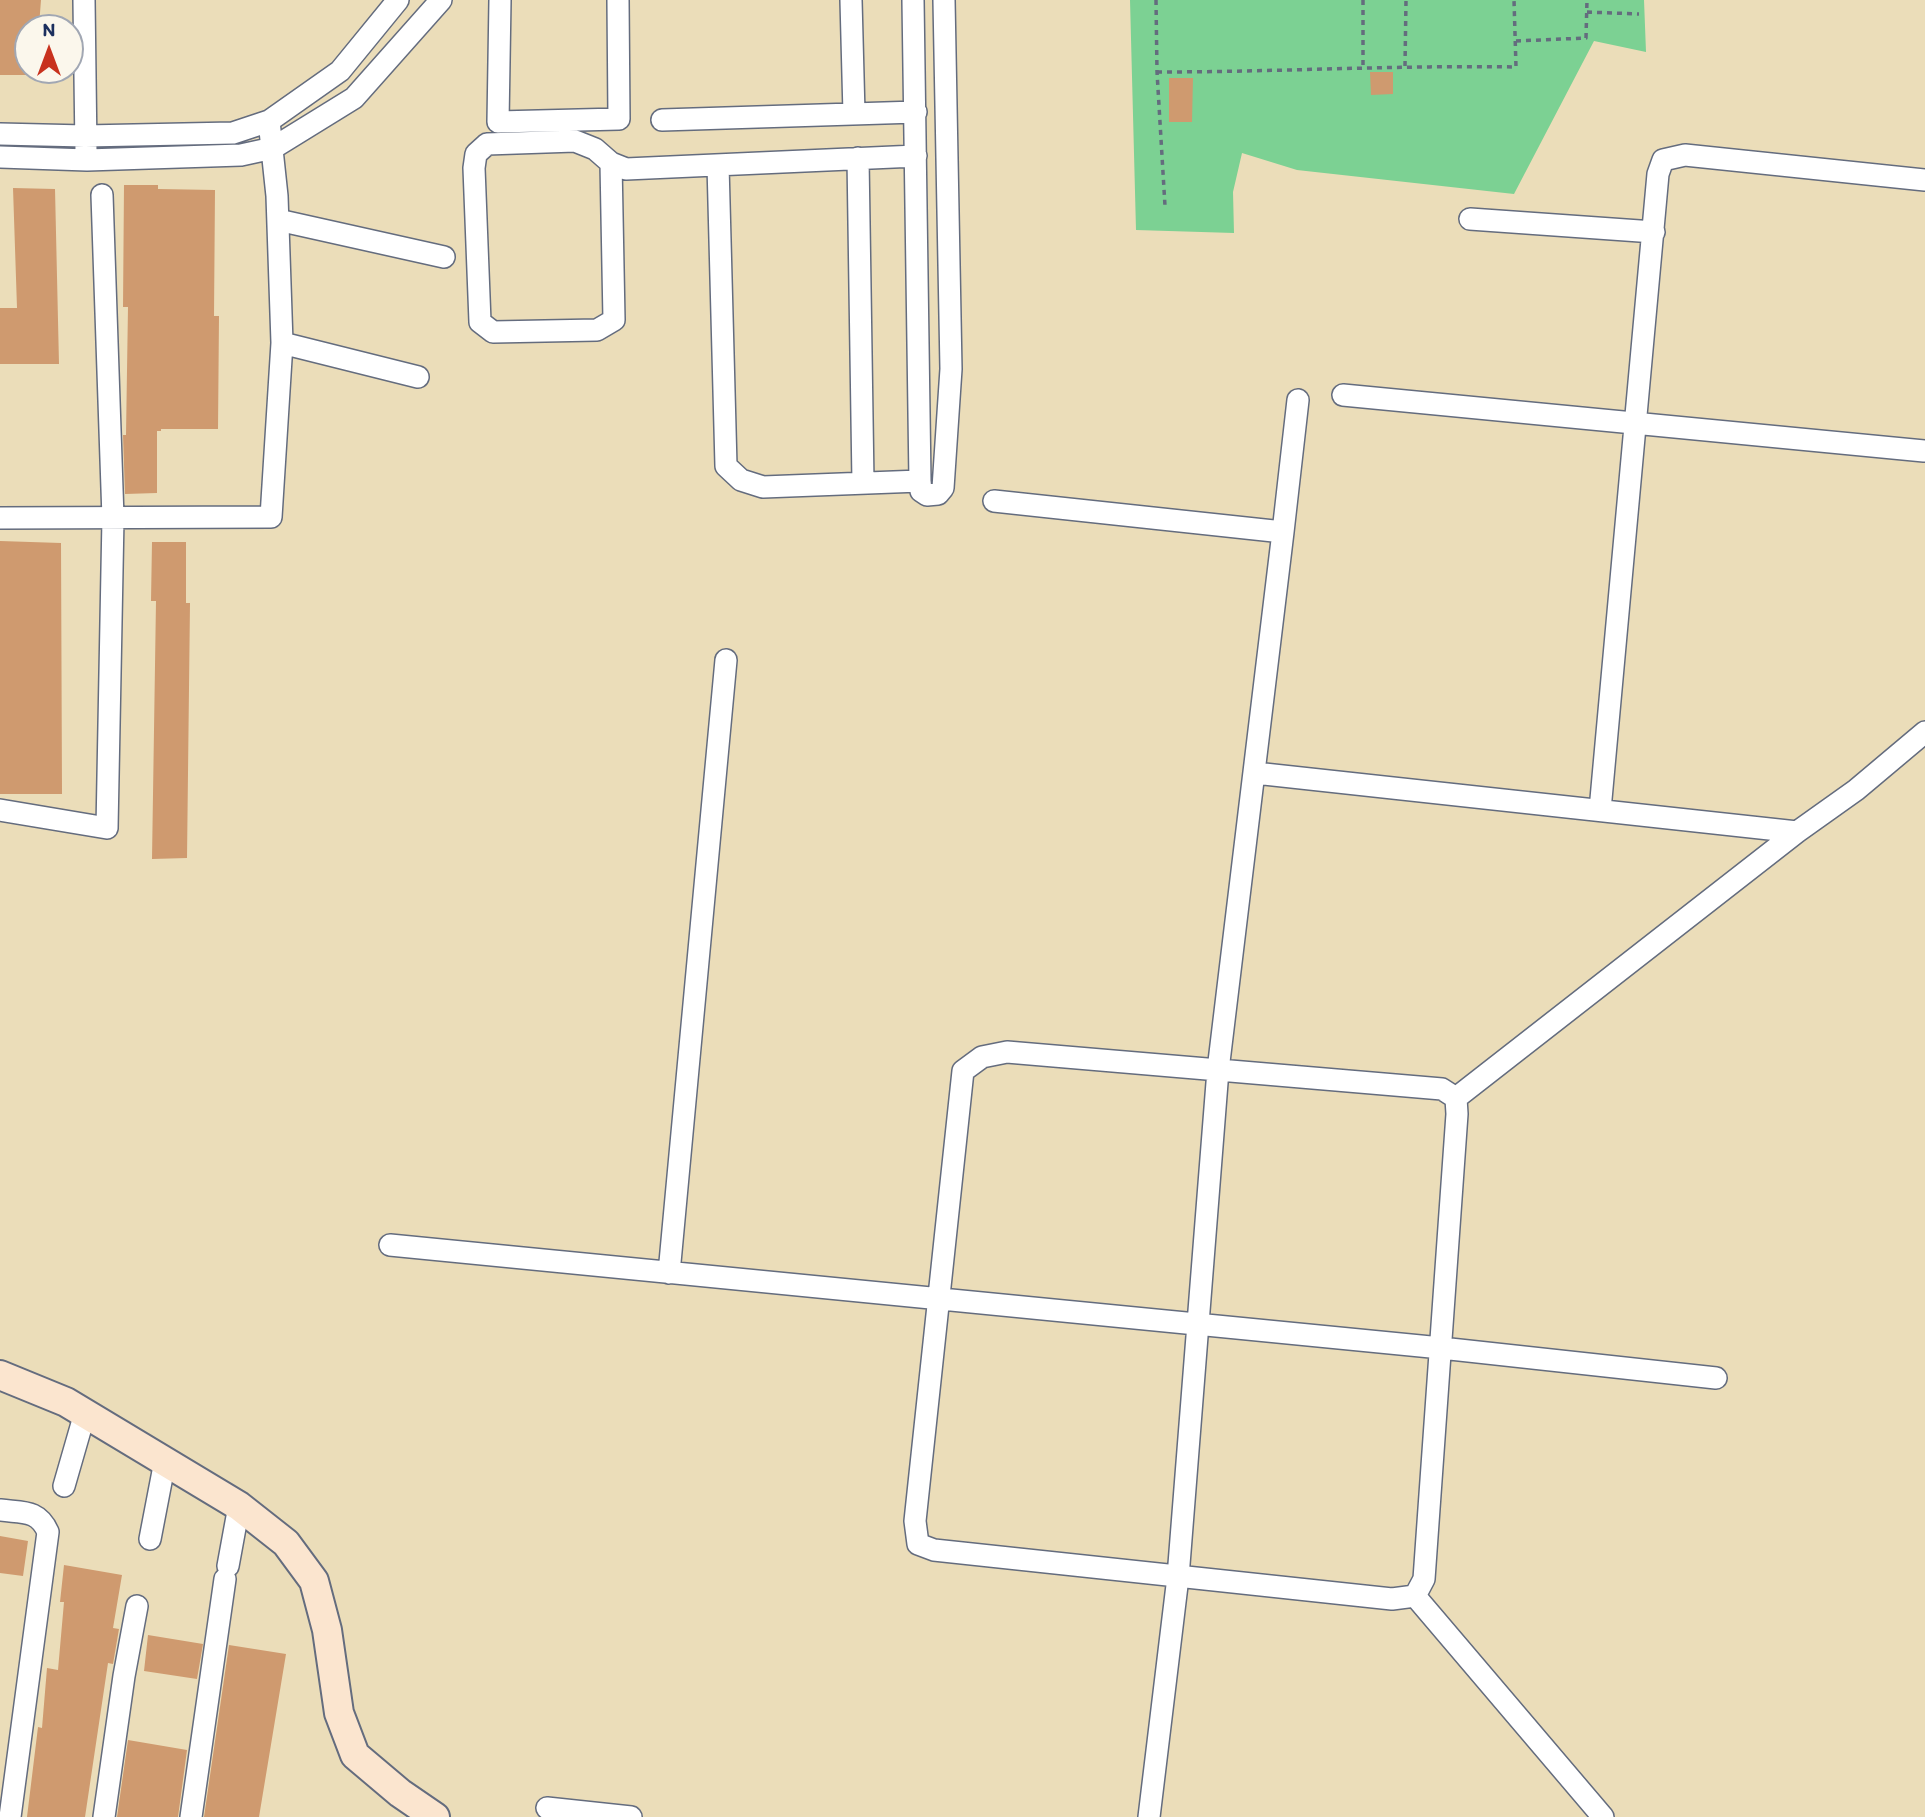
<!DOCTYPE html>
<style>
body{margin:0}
#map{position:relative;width:1925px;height:1817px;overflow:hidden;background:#ebddb9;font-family:Itim,sans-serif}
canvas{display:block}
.north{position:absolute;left:14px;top:14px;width:70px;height:70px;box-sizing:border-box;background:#fbf7ec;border:2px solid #a1a7b3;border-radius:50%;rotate:0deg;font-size:19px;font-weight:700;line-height:28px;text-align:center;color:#1b2f5e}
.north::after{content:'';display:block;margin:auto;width:24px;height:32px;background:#c8321e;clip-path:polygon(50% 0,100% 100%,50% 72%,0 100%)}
</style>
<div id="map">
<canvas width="1925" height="1817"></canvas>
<div class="north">N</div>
</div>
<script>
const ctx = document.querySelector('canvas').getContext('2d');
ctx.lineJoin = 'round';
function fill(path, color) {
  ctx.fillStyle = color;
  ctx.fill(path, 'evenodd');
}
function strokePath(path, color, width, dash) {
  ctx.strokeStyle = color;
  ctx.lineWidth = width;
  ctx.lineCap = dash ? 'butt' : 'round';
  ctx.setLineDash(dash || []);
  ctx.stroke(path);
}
fill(new Path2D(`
 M1130 0H1644L1646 52 1594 41 1514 194 1297 170 1242 153 1233 192 1234 233 1136 230Z`), '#7cd193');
fill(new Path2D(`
 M0 0H41L39 26H28V75H0Z
 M1370 72H1393V94L1371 95Z
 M1169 78H1193L1192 122H1169Z
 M124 185H158V189L215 190 214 316H219L218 429H161V431H157V493L125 494 123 435H126L128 307H123Z
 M13 188 55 189 59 364H0V308H17Z
 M0 541 61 543 62 794H0Z
 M152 542H186V603H190L187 858 152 859 156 601H151Z
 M0 1536 28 1541 23 1576 0 1573Z
 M64 1565 122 1575 113 1628 119 1629 113 1664 108 1663 85 1817H27L38 1727 42 1728 47 1668 58 1670 64 1602H60Z
 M148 1635 203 1644 197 1679 144 1671Z
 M229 1645 286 1654 259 1817H204Z
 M128 1740 187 1750 178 1817H117Z`), '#cf9a6f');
const street = new Path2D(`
 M84 0 86 151
 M500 0 498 122 619 119 618 0
 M851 0 854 114
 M913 0 920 481 921 491 927 495 938 494 943 488 951 369 944 0
 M662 120 916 112
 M0 134 85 136 233 133 269 121 340 71 398 0
 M0 157 87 160 241 155 273 148 354 98 441 0
 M858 158 863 483
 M611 163 614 320 597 330 493 332 480 322 474 168 476 154 487 144 575 141 595 149 611 163 626 169 916 156
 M718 165 726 466 741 480 763 487 920 481
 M1470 219 1654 232
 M278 220 444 257
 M282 343 418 377
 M1343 395 1924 451
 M994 501 1283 532 1218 1070 1178 1577 1149 1817
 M0 518 271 517 282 343 277 196 269 121
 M1283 532 1298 400
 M1255 773 1797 832
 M0 810 107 828 113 518 102 195
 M1600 810 1658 174 1663 160 1685 155 1925 180
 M390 1245 1441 1348 1716 1378
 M669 1273 726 660
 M64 1486 85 1413
 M0 1510C22 1513 38 1509 48 1532L10 1817
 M150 1539 165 1461
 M228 1566 239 1506
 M1415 1596 1424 1579 1457 1114 1456 1098
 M547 1808 631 1817
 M104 1817 124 1676 137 1606
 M191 1817 225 1579
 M1603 1817 1415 1596 1392 1599 934 1550 918 1544 915 1521 963 1071 982 1057 1007 1052 1442 1089 1456 1098 1797 832 1856 790 1925 732`);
const secondary = new Path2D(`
 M0 1375 66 1402 239 1506 286 1543 314 1581 327 1630 339 1713 355 1755 400 1793 435 1817`);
strokePath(street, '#646c7e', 24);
strokePath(secondary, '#646c7e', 32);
strokePath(new Path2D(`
 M1156 0 1157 72 1165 206
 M1363 0V69
 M1587 12 1639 14
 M1516 41 1586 38 1587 0
 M1405 66 1406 0
 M1157 72C1277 72 1396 65 1516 67L1514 0`), '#646c7e', 3.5, [5, 5]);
strokePath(street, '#fff', 21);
strokePath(secondary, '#fbe5cf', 28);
</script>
